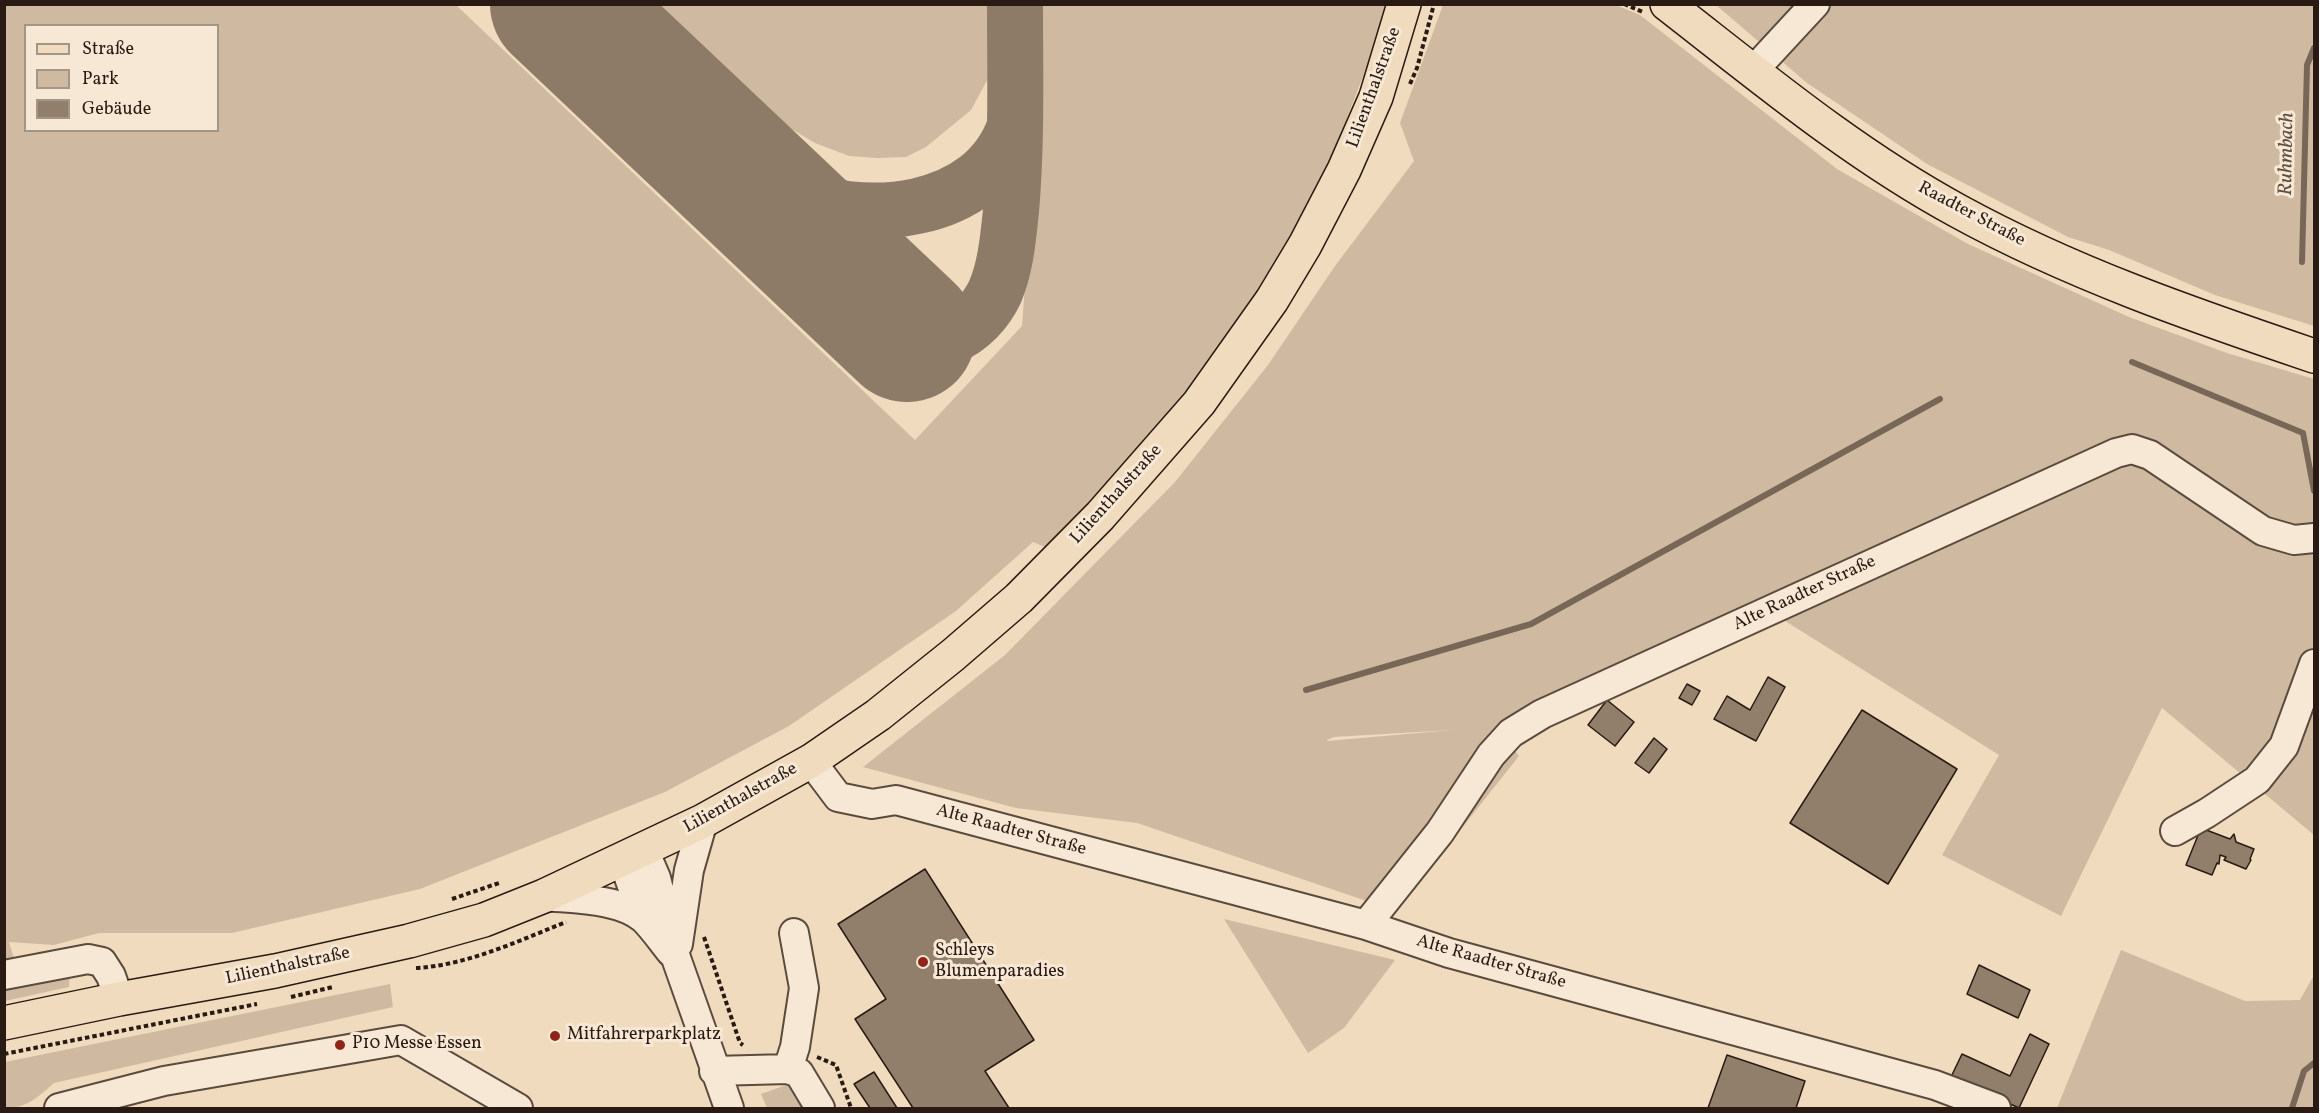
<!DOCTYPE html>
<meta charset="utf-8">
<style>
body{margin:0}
#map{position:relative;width:2319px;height:1113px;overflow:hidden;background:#f1dbbe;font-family:Vollkorn,serif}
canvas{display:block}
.frame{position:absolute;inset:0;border:6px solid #291b13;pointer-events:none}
.legend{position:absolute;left:24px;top:24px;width:195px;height:108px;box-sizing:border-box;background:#f6e8d5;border:2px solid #a49687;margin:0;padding:8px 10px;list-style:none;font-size:18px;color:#291b13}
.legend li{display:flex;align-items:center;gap:12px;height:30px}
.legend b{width:30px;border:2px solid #a49687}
</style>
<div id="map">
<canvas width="2319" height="1113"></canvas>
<div class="frame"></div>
<ul class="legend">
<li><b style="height:8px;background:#f1dbbe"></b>Straße</li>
<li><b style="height:16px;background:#cfbaa1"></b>Park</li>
<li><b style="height:16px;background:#917f6c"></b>Gebäude</li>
</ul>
</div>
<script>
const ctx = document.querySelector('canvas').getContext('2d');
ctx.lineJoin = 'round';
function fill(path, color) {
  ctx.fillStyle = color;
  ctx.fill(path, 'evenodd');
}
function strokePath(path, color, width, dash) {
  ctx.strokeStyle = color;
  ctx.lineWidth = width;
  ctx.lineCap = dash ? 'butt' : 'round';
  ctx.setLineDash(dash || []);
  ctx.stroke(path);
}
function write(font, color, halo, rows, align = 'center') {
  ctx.font = font + ' Vollkorn,serif';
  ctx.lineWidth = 6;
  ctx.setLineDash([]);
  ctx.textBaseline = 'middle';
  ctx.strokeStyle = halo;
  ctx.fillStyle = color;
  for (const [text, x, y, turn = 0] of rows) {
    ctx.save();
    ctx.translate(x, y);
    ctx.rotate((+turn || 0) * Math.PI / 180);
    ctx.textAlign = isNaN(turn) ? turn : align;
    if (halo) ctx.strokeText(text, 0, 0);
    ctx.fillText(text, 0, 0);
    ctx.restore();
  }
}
fill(new Path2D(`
 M4 5H456L915 440 1022 326 1041 64 1040 5H1385L1377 40 1333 154 1259 295 1180 401 1099 495 1045 547 1033 542 956 611 789 726 665 792 420 889 232 933H99L54 945 9 942 16 965 5 971ZM26 26H218V130H26Z
 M657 5H993L994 37 990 75 971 110 926 147 906 157 877 158 849 156 815 143 783 124Z
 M1443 5H1616L1640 15 1837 169 1968 244 2129 317 2227 353 2314 379V835L2162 708 2061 916 1942 855 1999 755 1774 614 1498 727 1519 756 1396 911 1137 823 1016 808 863 767 1005 655 1175 482 1268 365 1335 266 1414 161 1400 123ZM1452 730 1327 741V740L1334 737Z
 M1716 5H2314V326L2215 295 2109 250 2068 237 1927 164 1807 83Z
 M1224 919 1395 960 1344 1028 1308 1053Z
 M2121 950 2245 1001 2300 1000 2314 975V1108H2057Z
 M70 973 69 987 5 1001 4 982Z
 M390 984 393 1007 54 1083C39 1096 26 1109 5 1108V1062Z
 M789 1084 803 1108H767L761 1094Z`), '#cfbaa1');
strokePath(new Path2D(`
 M2302 262 2307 65 2314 48
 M2132 362 2303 433 2314 491
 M1306 690 1531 624 1940 399
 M2292 1108 2304 1071 2314 1063`), '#786757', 6);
strokePath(new Path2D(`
 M681 119C714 146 747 175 786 193 862 226 984 217 1015 126
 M907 333C921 342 935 343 951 336 970 328 986 311 995 292 1006 266 1008 238 1011 211 1017 142 1015 73 1015 4`), '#8d7b68', 56);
strokePath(new Path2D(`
 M559 4 907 333`), '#8d7b68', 138);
const building = new Path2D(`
 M1768 677 1785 687 1756 741 1714 719 1727 696 1750 710Z
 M1687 684 1700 691 1692 705 1679 698Z
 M1607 700 1634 722 1615 746 1588 725Z
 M1862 710 1957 769 1888 884 1790 823Z
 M1654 738 1667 749 1649 773 1635 763Z
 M2201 828 2230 839 2234 834 2236 842 2254 849 2250 859 2251 860 2246 869 2224 860 2226 857 2220 855 2219 864 2217 863 2212 875 2186 865Z
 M925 869 1034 1040 985 1071 1009 1108H913L855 1019 886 999 838 924Z
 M1979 965 2030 990 2018 1018 1967 994Z
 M2030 1034 2049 1044 2019 1108 1951 1077 1962 1054 2010 1076Z
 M1727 1055 1805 1081 1796 1108H1708Z
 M874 1072 897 1108H870L854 1084Z`);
fill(building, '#917f6c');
strokePath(building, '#291b13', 1.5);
const minor = new Path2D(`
 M1753 71 1815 4
 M811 761 838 797 872 804 896 800 1366 925 1449 953 1935 1085 1996 1108
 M2175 831 2207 813 2257 780 2284 746 2314 664
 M644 850 656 878 676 958 729 1108
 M623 860 643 918
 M544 896C574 899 620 898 644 919 654 929 662 941 671 952
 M1366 925 1440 832 1491 755 1511 733 1542 714 2116 453 2132 449 2150 455 2263 531 2294 540 2314 538
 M678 944 689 870 703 821
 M4 975 88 959 102 962 111 976 119 999
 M788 1069 795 1047 804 988 794 933
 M714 1071 788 1069 799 1073 820 1108
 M59 1108 164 1081 401 1040 518 1108`);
const major = new Path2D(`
 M1667 4C1761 77 1853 154 1958 211 2071 273 2193 315 2314 356
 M4 1023 119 999 275 971 409 941 484 920 544 896 703 821 811 761 878 715 953 655 1019 598 1100 516 1199 403 1272 300 1305 245 1344 170 1376 97 1404 4`);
strokePath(minor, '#5b4b3e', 32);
strokePath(major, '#291b13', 36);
strokePath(new Path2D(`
 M1624 4 1643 12
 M1410 84 1417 68 1434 4
 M452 899 499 883
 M704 937 740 1043 743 1045
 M416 968C468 965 518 941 566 922
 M291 997 333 987
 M4 1054 257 1004
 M817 1057 836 1065 851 1108`), '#291b13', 4, [4.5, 3]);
strokePath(minor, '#f6e8d5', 28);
strokePath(major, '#f1dbbe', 33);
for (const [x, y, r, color] of [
 [923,962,6,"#8f2418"],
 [555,1036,6,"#8f2418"],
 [340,1045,6,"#8f2418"]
]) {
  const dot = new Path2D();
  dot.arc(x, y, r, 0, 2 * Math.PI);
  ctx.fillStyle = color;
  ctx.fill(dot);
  strokePath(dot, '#f6e8d5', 2);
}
write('18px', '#291b13', '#f6e8d5', [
 ["Lilienthalstraße",1375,88,-70],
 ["Raadter Straße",1971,215,28],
 ["Lilienthalstraße",1117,495,-48],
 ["Alte Raadter Straße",1805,594,-25],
 ["Lilienthalstraße",741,799,-29],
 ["Alte Raadter Straße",1011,831,15],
 ["Alte Raadter Straße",1491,963,16],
 ["Lilienthalstraße",288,967,-12]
]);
write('18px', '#291b13', '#f6e8d5', [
 ["Schleys",935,952],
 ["Blumenparadies",935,973],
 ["Mitfahrerparkplatz",567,1036],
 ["P10 Messe Essen",352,1045]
], 'left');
write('italic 20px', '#5e4e40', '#f6e8d5', [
 ["Ruhmbach",2288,154,-89]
]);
</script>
